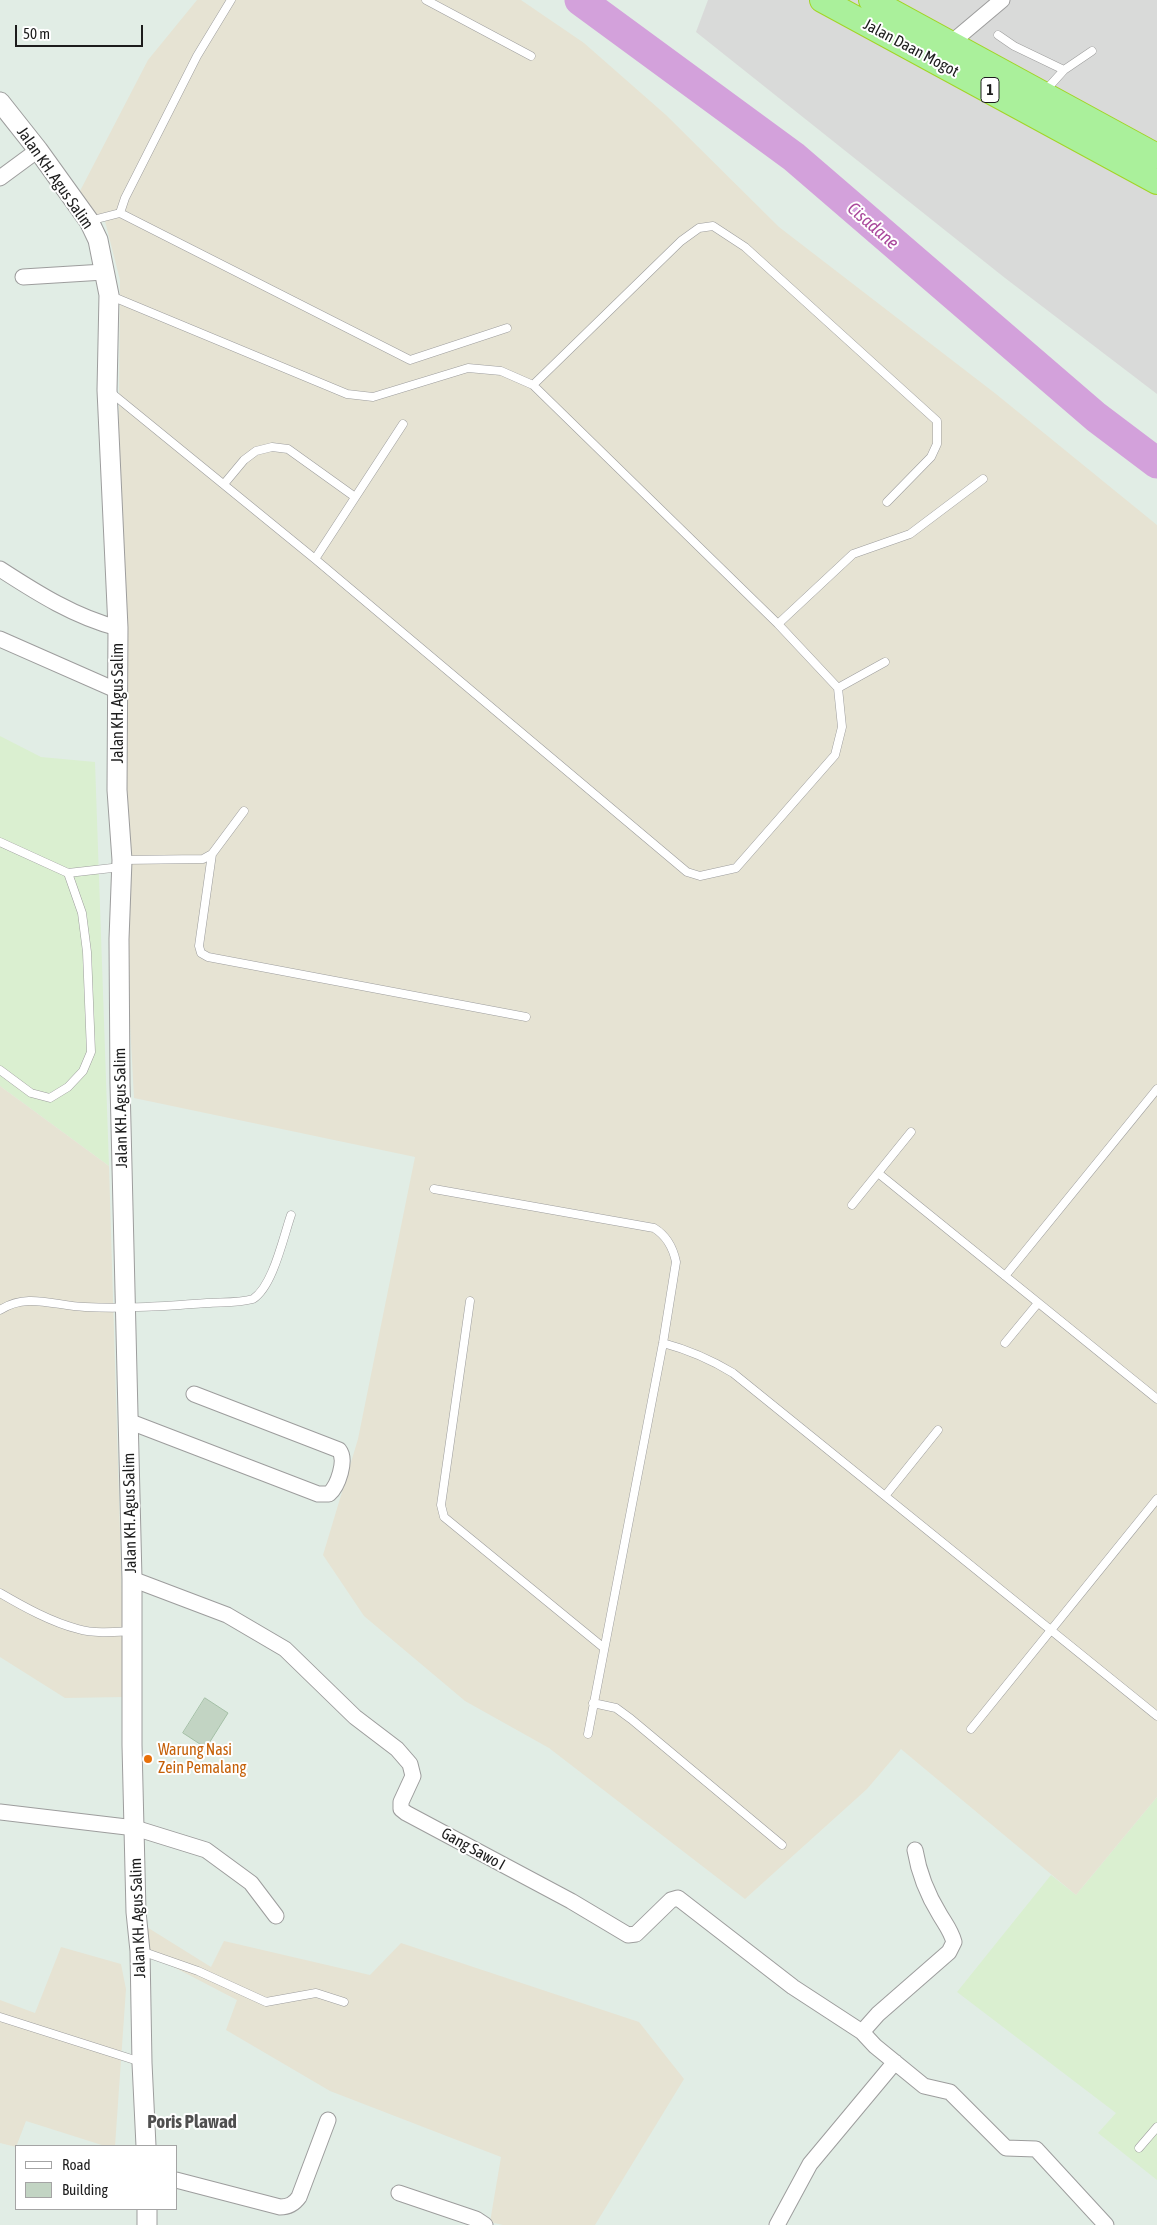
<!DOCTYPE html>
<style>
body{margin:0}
#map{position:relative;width:1157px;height:2225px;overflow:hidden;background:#e1ede5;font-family:"Asap Condensed",sans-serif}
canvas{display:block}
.legend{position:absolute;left:15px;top:2145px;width:162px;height:65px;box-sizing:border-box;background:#fff;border:1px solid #a4a4a4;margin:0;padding:6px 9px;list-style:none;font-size:15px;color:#1c1c1c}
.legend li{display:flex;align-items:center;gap:10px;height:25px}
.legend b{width:25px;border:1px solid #a4a4a4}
.scale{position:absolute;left:15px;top:25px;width:128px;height:22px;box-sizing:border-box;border:2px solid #1c1c1c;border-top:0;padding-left:6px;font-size:15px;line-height:18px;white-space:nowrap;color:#1c1c1c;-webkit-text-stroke:4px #fff;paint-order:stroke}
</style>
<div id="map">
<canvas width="1157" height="2225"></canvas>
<ul class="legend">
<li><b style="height:6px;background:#fff"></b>Road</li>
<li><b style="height:14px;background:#c2d4c3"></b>Building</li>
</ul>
<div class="scale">50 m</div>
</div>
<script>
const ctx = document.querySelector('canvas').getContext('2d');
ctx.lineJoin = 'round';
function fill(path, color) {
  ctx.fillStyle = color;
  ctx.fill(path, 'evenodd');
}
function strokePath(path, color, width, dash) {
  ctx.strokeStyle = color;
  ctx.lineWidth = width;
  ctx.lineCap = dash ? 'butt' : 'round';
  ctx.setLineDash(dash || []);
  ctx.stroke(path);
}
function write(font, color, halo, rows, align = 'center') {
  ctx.font = font + ' "Asap Condensed",sans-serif';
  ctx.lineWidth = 4;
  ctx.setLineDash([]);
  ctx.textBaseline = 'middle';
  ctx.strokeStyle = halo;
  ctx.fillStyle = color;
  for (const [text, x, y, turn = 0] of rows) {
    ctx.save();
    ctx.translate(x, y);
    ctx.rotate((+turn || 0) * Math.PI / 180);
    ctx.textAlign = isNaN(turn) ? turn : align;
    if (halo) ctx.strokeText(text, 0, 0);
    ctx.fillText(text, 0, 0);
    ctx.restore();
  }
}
fill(new Path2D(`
 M708 0H1157V394L1005 278 696 32Z`), '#d9dad9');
fill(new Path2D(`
 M0 736 41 757 95 762 109 1166 0 1086Z
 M1157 1797V2180L1098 2133 1116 2113 957 1992 1051 1875 1076 1895Z`), '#daefd0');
fill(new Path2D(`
 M197 0H521L584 43 666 115 779 227 996 394 1157 525V1797L1076 1895 901 1749 867 1789 745 1899 549 1748 465 1701 364 1616 323 1555 358 1439 415 1157 134 1098 116 763 120 280 105 221 93 220 80 191 148 60Z
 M0 1086 109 1166 125 1697 65 1698 0 1657Z
 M142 1924 211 1967 224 1941 370 1975 401 1943 639 2022 684 2079 595 2225H503L490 2222 501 2157 330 2091 226 2030 237 2000 143 1951Z
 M61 1947 121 1964 126 1989 115 2146H105L26 2121 16 2147 0 2143V2000L35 2013Z`), '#e6e3d3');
strokePath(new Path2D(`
 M580 0 794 157 1096 417 1157 463`), '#d3a1db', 31);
const building = new Path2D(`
 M205 1698 228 1713 206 1748 183 1733Z`);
fill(building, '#c2d4c3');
strokePath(building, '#a4bfa6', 1);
const service = new Path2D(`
 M426 0 531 56
 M998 35 1014 46 1064 70 1092 51
 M1045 91 1064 70
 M120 213 125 198 197 56 231 0
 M89 221 120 213 410 360 507 328
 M111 296 347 394 373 397 468 368 501 371 533 385 681 241 699 228 713 226 745 247 937 421V444L931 457 887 502
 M109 391 315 559 687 872 700 876 736 868 835 755 842 727 838 688 778 624 533 385
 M224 484 244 460 256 451 272 447 288 449 355 497
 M315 559 403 424
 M778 624 853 554 910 534 983 479
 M838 688 885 662
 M0 842 68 873 121 867
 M212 854 199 946 201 953 208 957 526 1017
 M122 860 203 859 212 854 244 811
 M0 1070 31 1093 50 1098 68 1087 83 1071 91 1052 87 952 82 913 68 873
 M878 1173 1157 1399
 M434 1189 654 1228C667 1236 673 1247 676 1262L663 1343 588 1734
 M852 1205 911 1132
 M1005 1276 1157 1089
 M470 1301 441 1505 444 1517 604 1648
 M0 1310C27 1292 55 1306 85 1307 126 1309 167 1306 207 1303 222 1302 239 1303 253 1299 273 1286 283 1238 291 1215
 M663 1343C689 1350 710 1359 733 1373L1157 1716
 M1005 1343 1038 1303
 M885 1496 938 1430
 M0 1593C24 1607 51 1622 78 1629 95 1634 115 1632 132 1631
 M593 1703 616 1708 631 1719 782 1845
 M971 1729 1157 1499
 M141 1951 198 1971 266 2002 316 1993 344 2002
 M0 2017 141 2062
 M1139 2148 1157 2127`);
const minor = new Path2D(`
 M951 43 1002 0
 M0 178 38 150
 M23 277 104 272
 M0 569C37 593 75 617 118 628
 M0 639 118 691
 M128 1421 318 1494H329C338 1486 347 1460 339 1450L194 1394
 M132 1579 227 1615 285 1649 355 1717 397 1749 410 1764 413 1776 401 1802V1809L406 1813 571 1901 628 1935 636 1934 671 1900 678 1898 793 1987 862 2032
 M0 1812 135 1828 206 1850 251 1883 276 1916
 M915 1850C919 1874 927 1894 940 1915 946 1925 951 1931 954 1942L949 1952 878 2014 862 2032 875 2046 924 2086 950 2092 1006 2148 1036 2149 1106 2225
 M176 2180 280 2207C289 2207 294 2204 299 2197L328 2120
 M399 2193 476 2219 485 2225
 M777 2225 810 2164 895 2062`);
const tertiary = new Path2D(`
 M0 102 38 150 89 221 98 240 109 295 107 390 118 628 117 790 122 860 119 939 120 1084 132 1579V1745L136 1912 140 1951 142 2063 146 2146
 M147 2225V2209`);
const trunk = new Path2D(`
 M822 0 1157 182
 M871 0 1157 156`);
strokePath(service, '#9d9d9d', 9);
strokePath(minor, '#9d9d9d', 17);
strokePath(tertiary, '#9d9d9d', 21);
strokePath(trunk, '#a2d525', 26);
strokePath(service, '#fff', 8);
strokePath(minor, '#fff', 15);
strokePath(tertiary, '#fff', 19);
strokePath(trunk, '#aaf09b', 24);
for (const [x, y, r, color] of [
 [148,1759,5,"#e8710a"]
]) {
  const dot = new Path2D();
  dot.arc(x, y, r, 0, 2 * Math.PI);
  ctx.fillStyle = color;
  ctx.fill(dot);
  strokePath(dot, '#fff', 2);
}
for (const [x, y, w] of [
 [990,90,18]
]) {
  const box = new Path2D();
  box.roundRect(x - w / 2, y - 12.5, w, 25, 4);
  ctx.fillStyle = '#fff';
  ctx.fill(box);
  strokePath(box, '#1c1c1c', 1);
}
write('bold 15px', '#1c1c1c', null, [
 ["1",990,90]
]);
write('16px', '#1c1c1c', '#fff', [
 ["Jalan Daan Mogot",911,48,28],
 ["Jalan KH. Agus Salim",55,178,55],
 ["Jalan KH. Agus Salim",118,703,-90],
 ["Jalan KH. Agus Salim",121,1108,-91],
 ["Jalan KH. Agus Salim",130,1513,-91],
 ["Gang Sawo I",473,1849,29],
 ["Jalan KH. Agus Salim",138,1918,-92]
]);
write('16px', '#c56008', '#fff', [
 ["Warung Nasi",158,1750],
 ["Zein Pemalang",158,1768]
], 'left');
write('italic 18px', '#aa4a9d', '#fff', [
 ["Cisadane",873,226,41]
]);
write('bold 19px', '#4f4f4f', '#fff', [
 ["Poris Plawad",192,2122]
]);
</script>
